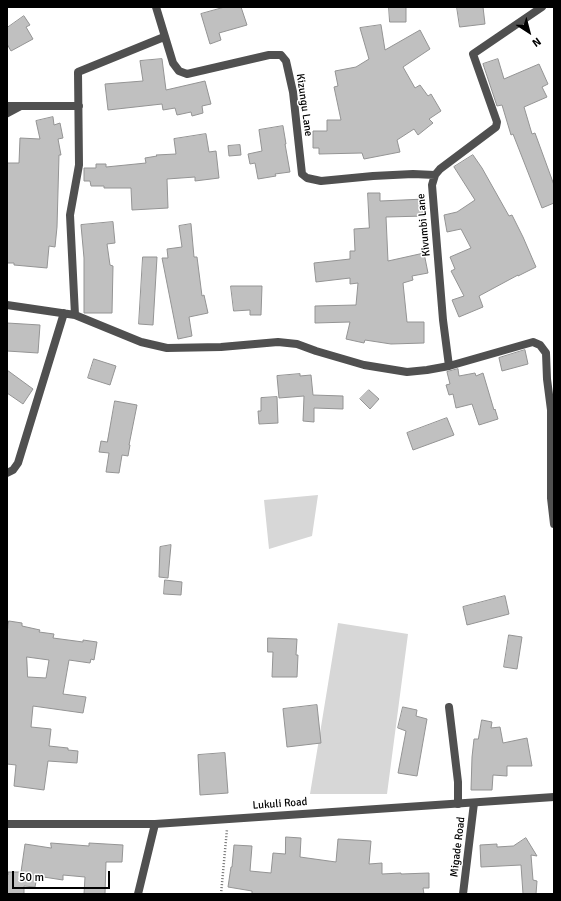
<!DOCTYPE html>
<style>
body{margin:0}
#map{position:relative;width:561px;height:901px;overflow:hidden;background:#fff;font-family:Signika,sans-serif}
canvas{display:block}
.frame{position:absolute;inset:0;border:8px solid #000;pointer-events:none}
.north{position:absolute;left:509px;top:12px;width:40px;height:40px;-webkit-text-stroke:3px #fff;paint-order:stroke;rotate:144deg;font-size:11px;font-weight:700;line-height:16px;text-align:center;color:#000}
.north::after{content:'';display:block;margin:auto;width:14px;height:18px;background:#000;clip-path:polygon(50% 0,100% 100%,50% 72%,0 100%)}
.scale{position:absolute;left:12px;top:871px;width:98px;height:18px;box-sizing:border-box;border:2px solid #000;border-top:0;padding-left:5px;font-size:12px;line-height:14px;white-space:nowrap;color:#000;-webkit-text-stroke:3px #fff;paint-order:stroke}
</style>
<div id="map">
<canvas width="561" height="901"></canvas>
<div class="frame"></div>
<div class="north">N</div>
<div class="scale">50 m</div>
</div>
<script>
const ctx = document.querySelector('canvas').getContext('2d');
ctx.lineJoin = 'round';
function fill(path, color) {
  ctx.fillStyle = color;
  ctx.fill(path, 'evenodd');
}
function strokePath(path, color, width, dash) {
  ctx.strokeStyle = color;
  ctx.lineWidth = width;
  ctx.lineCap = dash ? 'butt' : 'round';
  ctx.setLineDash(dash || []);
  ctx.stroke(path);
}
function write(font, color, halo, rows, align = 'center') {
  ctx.font = font + ' Signika,sans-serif';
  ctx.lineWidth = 3;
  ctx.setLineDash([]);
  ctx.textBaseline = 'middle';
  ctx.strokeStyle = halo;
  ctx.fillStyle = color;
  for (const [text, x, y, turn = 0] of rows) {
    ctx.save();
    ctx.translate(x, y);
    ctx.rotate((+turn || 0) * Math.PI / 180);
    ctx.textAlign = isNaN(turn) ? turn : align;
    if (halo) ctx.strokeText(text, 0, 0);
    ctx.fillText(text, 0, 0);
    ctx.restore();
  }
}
fill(new Path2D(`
 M318 495 312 536 269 549 264 500Z
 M338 623 408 634 387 794H310Z`), '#d7d7d7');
const building = new Path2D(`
 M225 7H241L247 25 219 33 221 40 210 44 201 14Z
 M389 7H406V22H390Z
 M457 7H483L485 24 460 27Z
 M24 16 30 25 26 27 33 39 11 51 7 44V28Z
 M381 25 385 50 420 30 430 49 403 67 415 88 420 85 428 96 431 94 441 111 429 119 433 123 418 135 414 129 397 140 400 152 364 159 362 153 319 154V148H313V131H327V120H341L334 87 338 86 335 71 356 67 369 59 360 28Z
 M162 59 166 90 205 81 211 104 202 106 203 113 192 116 191 112 177 115 175 108 163 110 162 104 108 110 105 84 143 81 140 61Z
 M498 59 504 79 539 64 548 84 542 87 547 97 524 107 532 134 535 133 554 185V203L542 208 513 134 511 135 502 105 497 106 483 64Z
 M53 117 54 125 60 123 63 138 58 139 61 155H59L57 227 55 247 49 246 47 268 14 265V263H7V163H19L20 138 40 139 36 121Z
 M283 126 286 144H285L290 172 275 174 276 176 258 179 255 163 250 164 248 154 262 151 259 130Z
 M206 134 209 152 216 151 219 178 195 181V177L167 179 168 208 132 210 131 188H104V186H91L90 181H84V168H96V164H106V167L146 163 145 158 157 156 156 155 176 154 174 139Z
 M240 145 241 155 229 156 228 146Z
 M473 155 482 168 509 216 512 215 523 237 536 267 518 276V275L479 296 483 307 459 317 452 300 464 296 451 271 455 269 450 257 471 248 461 229 447 232 444 215 457 212 475 200 454 167Z
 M368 193H380V201L425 199V216L386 217 388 261 424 253 428 273 412 276 413 280 403 283 407 322H424V343L391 344 365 340 364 343 346 339 350 322 315 323V306L356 305 358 283 350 284V278L316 282 314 263 350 259V251H355L354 229 369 228Z
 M113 222 115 243 107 244 110 265 113 266 112 313H84V258L81 225Z
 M191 224 194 257H197L202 296 204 295 208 313 189 317 192 336 178 339 162 258H168L167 249 182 247 179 226Z
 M143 257H157L153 325 139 324Z
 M231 286H262L261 315H250V310L234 311Z
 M7 323 40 325 38 353 7 351Z
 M525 350 528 364 502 371 499 358Z
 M94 359 116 366 110 385 88 378Z
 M458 369 459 376 475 373 476 376 483 373 494 410 495 409 498 419 479 425 472 404 456 408 453 394 449 395 446 385 450 384 447 372Z
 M7 370 33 389 23 404 7 393Z
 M300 374V376L311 375 313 395 343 396V409L314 408V422L303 421 304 396 279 398 277 376Z
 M369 390 379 399 370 409 360 399Z
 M277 397 278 423 259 424 258 411H261V398Z
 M115 401 137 405 129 445H130L128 456 122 455 119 473 106 472 109 453 99 452 101 441 107 442Z
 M447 418 454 435 413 450 407 433Z
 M171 545 168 578 159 577 160 547Z
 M165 580 182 582 181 595 164 594Z
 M505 596 509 614 467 625 463 607Z
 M9 621 22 623V626L40 630 39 632 54 634 53 638 83 642V640L97 642 94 660 91 659 90 663 69 660 63 694 86 697 83 713 33 706 31 727 51 729 49 746 68 748V750L78 751 77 763 48 761 44 790 14 786 16 765 7 764V634ZM27 657 49 660 46 678 28 677Z
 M509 635 522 637 517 669 504 667Z
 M268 638 297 639 296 655H298L297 677H272L273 652H268Z
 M317 705 321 743 287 747 283 709Z
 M403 707 417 710 416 716 427 719 417 776 398 773 406 731 398 728Z
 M482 720 492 722 491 728 500 727 503 743 527 738 532 766H507V776L493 775 492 790H471L472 757 474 739H478Z
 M225 753 228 793 200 795 198 755Z
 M286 837 301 838 300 857 336 862 338 839 371 841 369 864 382 863V874L401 873V874L429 873V888H423L424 894H252V891L228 887 231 867H232L234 845 252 846 250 871 271 873 273 853 285 854Z
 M526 838 537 856 531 855 533 880 537 881 536 894H523L521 865 481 867 480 845 497 844V847L513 846Z
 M51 843 89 846V843L123 845 122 862H106L105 894H84L85 877 63 875V880L37 876 35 887 24 886V894H7V874L8 875V872H21L25 844 51 848Z`);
fill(building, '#c0c0c0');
strokePath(building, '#949494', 1);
strokePath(new Path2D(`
 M221 894 227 829`), '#727272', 2.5, [1, 2]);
strokePath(new Path2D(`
 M7 114 22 106`), '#505050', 7);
strokePath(new Path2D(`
 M156 7 173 63 179 71 187 74 269 55H281L286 61 293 92 302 174 307 178 321 181 373 176 413 174 435 175
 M7 106H79
 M7 305 75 315 141 342 167 348 221 347 278 342 297 344 316 351 364 365 407 372 427 370 449 366 533 342 540 345 546 353 547 379 551 410V498L554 524
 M75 315 70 215 79 165 78 72 164 37
 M449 366 443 320 432 185 435 175 440 169 496 127 497 122 473 54 542 7
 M7 473 13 470 18 463 64 313
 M449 707 458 782V804
 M138 894 155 824
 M463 894 474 803`), '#505050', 8);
strokePath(new Path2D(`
 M7 824H155L554 797`), '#505050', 8);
write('11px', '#000', '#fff', [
 ["Kizungu Lane",304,105,82],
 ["Kivumbi Lane",424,225,-95],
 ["Lukuli Road",280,804,-4],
 ["Migade Road",458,847,-83]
]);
</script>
